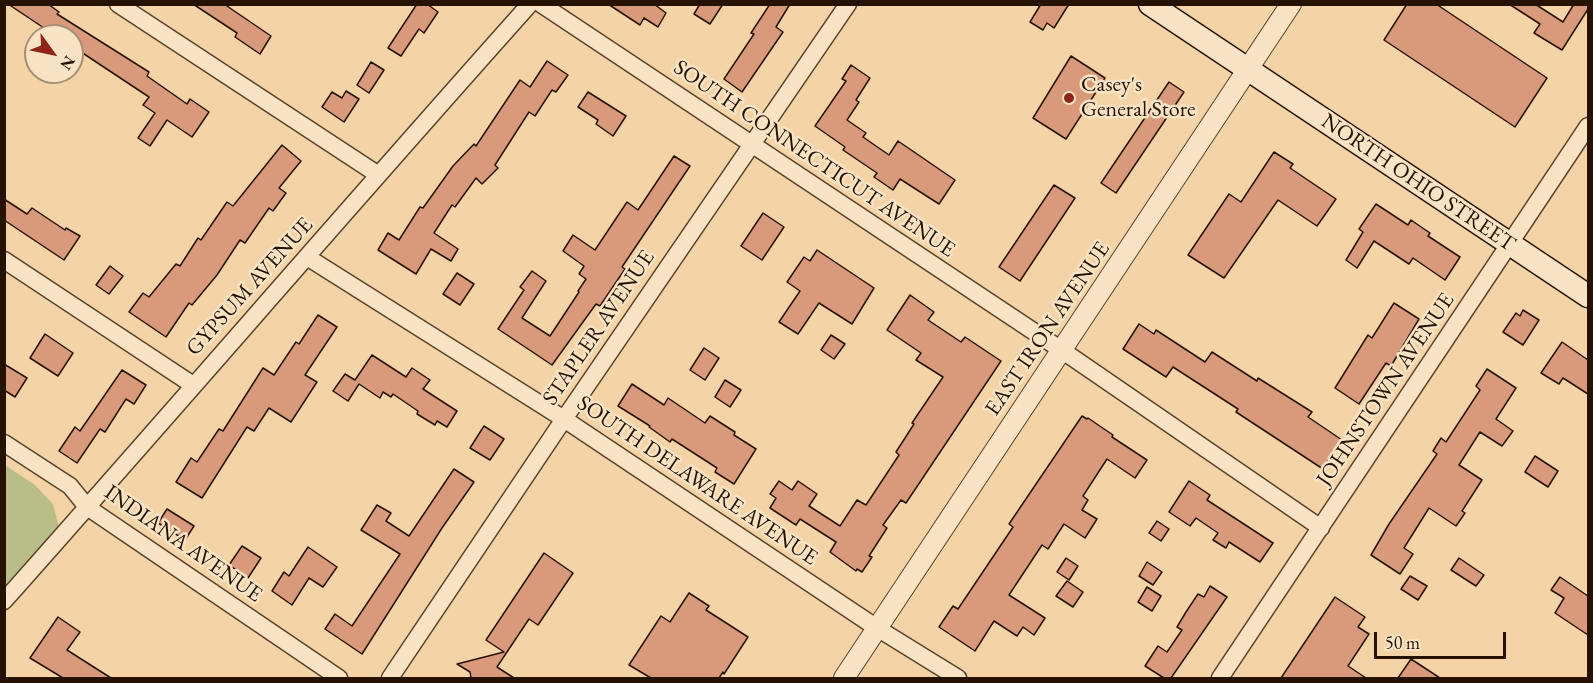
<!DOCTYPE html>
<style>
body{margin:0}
#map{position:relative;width:1593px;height:683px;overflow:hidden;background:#f4d4a6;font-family:"EB Garamond",serif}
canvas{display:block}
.frame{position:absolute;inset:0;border:6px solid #261202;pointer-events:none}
.north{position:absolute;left:24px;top:24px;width:60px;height:60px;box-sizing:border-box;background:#f8e3c5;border:2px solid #a48f77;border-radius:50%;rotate:123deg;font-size:16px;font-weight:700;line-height:24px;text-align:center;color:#261202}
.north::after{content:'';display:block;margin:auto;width:21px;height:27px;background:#8f2418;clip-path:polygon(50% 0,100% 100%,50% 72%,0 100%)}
.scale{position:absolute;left:1374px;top:632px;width:132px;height:27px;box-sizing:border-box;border:3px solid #261202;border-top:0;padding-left:8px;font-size:18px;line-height:21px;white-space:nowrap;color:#261202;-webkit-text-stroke:4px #f8e3c5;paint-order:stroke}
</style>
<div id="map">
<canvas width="1593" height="683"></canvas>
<div class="frame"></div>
<div class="north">N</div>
<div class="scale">50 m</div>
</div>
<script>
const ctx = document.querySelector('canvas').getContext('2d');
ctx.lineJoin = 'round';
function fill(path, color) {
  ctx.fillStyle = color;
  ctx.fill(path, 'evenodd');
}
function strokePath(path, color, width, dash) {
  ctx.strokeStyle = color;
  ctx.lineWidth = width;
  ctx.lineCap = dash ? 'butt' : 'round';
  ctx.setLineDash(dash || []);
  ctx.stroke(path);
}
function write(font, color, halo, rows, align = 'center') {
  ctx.font = font + ' "EB Garamond",serif';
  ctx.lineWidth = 5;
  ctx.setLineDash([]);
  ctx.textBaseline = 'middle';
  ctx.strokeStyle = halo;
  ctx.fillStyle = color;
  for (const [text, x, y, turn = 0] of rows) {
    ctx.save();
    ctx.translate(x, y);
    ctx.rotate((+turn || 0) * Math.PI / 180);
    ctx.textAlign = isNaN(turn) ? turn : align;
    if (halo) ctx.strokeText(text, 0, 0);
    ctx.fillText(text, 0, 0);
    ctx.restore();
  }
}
fill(new Path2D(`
 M5 465 35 485 53 504 59 527 5 588Z`), '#b9bd88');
const building = new Path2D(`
 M8 4H48L59 12 57 14 149 72 147 76 187 104 190 99 209 112 192 137 167 120 150 146 138 138 155 113 143 105 149 97 72 46V36H56Z
 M193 4H224L271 36 260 54 235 37 237 33Z
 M417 4H427L438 12 424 33 419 29 401 56 388 48Z
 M608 4H654L666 13 658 27 644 18 640 25Z
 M700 4H723L710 24 694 14Z
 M770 4H790L776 27 783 32 742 92 724 79 754 34 751 33Z
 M1041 4H1069L1054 28 1047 23 1043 30 1030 22Z
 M1407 4H1436L1547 78 1515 127 1384 40Z
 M1509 4H1535L1563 22 1574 4H1588V9L1562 50 1534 33 1540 24Z
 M1071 56 1105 78 1066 139 1033 118Z
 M547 61 568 75 556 92 552 90 535 116 529 112 495 165 498 168 482 184 476 178 455 207 452 205 434 233 458 249 451 261 431 249 416 274 378 250 388 233 399 240 420 207 423 208 453 166 474 144 476 146 520 80 530 87Z
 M371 62 384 70 369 93 357 85Z
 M851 65 870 78 856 100 859 102 847 120 866 133 863 137 889 155 898 141 955 180 939 204 900 179 893 190 874 177 877 173 843 150 845 147 815 126 846 81 842 79Z
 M1169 82 1184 92 1116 193 1101 183Z
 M346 91 359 99 344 122 322 107 332 92 342 98Z
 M588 92 626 116 613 136 596 124 598 120 578 107Z
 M282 145 301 161 279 188 286 193 273 211 269 208 245 243 240 240 217 275 192 305 189 303 166 337 129 312 143 293 149 297 176 264 180 266 198 238 201 240 227 202 233 206Z
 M1274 152 1293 164 1290 168 1336 199 1317 226 1278 200 1224 278 1188 255 1229 194 1241 202Z
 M674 156 690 166 622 267 625 269 600 306 596 304 552 365 498 329 524 290 520 287 532 271 546 281 522 318 550 336 579 292 578 291 586 279 579 274 584 266 563 251 573 235 595 250 627 202 638 210Z
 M1054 185 1075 198 1020 281 999 267Z
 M4 199 27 214 32 208 65 230 66 228 80 236 64 260 4 220Z
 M1376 204 1408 225 1411 220 1430 233 1428 236 1460 257 1445 280 1413 258 1409 264 1374 241 1357 268 1346 260 1363 232 1359 229Z
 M763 213 784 227 762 260 741 246Z
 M817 250 874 288 852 324 819 303 798 334 779 322 800 291 787 282 804 257 810 261Z
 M110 266 123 276 109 294 96 285Z
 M457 273 474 284 460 305 443 294Z
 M910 295 934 312 928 320 961 342 965 337 1001 361 906 503 901 500 883 525 887 528 869 556 872 557 862 572 857 569 856 571 830 552 836 542 800 519 796 525 770 508 776 498 770 494 779 481 792 490 798 481 817 494 809 506 840 526 857 500 866 505 899 455 896 452 914 424 912 423 943 377 916 360 921 353 887 330Z
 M1394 303 1419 319 1391 366 1386 363 1359 404 1335 388 1368 335 1372 338Z
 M1523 310 1539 320 1523 345 1503 332 1516 313 1520 316Z
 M318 315 337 327 305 375 317 382 291 422 269 408 254 431 247 427 202 498 176 482 191 458 197 462 219 429 223 431 263 368 274 375 296 342 299 344Z
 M1139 324 1154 334 1156 330 1205 362 1212 352 1257 381 1258 378 1312 412 1308 417 1342 440 1323 469 1236 412 1238 409 1173 367 1166 377 1123 349Z
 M45 334 73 353 58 376 30 358Z
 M831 335 845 344 834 359 821 350Z
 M1562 342 1588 360V394L1563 378 1559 384 1541 373Z
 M704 348 719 358 705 380 690 370Z
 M372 355 406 377 412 368 430 380 423 389 457 411 447 427 437 421 435 425 417 414 418 411 393 394 391 397 383 392 380 398 359 384 348 401 333 391 345 374 355 380Z
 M4 364 27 378 15 397 4 390Z
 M1487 369 1516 388 1496 419 1513 431 1502 446 1480 432 1459 465 1482 480 1462 511 1465 513 1456 526 1429 508 1404 548 1413 554 1400 574 1371 555 1389 524 1437 454 1433 451 1441 438 1446 442 1480 390 1476 386Z
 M122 370 146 385 134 404 126 399 105 432 100 429 77 463 59 451 75 427 80 431Z
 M725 380 741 390 730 407 715 397Z
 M632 384 664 405 668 398 705 423 710 416 735 432 734 435 756 449 734 484 715 472 717 468 672 439 670 442 649 427 650 426 618 406Z
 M1082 416 1087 419 1088 418 1113 435 1112 437 1147 460 1135 478 1107 459 1083 496 1088 500 1082 510 1097 519 1085 538 1064 524 1048 549 1042 545 1009 595 1045 618 1034 635 1023 627 1017 636 994 621 975 651 939 627 953 606 958 609 1013 527 1009 524Z
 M484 426 504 439 490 460 470 448Z
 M1535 456 1558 471 1548 487 1525 472Z
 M454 469 474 482 442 528 362 654 325 629 335 614 352 626 400 554 361 530 377 505 391 513 386 521 409 536Z
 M1189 481 1210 495 1207 500 1273 543 1260 562 1229 542 1226 548 1213 540 1218 533 1196 518 1190 526 1169 512Z
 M167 509 194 526 185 540 158 523Z
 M1157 521 1169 529 1161 541 1149 533Z
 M242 546 261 558 248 578 229 565Z
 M308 547 337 567 323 587 309 578 292 605 272 591 284 572 289 576Z
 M544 553 573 573 538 625 529 619 497 667 514 678H471L470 672 457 664 504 652 486 640Z
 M1066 558 1078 566 1069 580 1057 572Z
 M1459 558 1484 575 1476 586 1451 570Z
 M1147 562 1162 572 1153 585 1139 576Z
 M1410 576 1427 586 1418 600 1401 589Z
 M1560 577 1588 596V635L1555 613 1564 598 1551 590Z
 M1067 581 1083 592 1073 607 1056 596Z
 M1210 586 1227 597 1171 678H1164L1145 666 1158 646 1167 652 1182 630 1177 627 1186 612 1198 594 1204 597Z
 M1147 587 1161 596 1152 611 1138 602Z
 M689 593 709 606 706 610 748 637 724 674 723 672 719 678H651L629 665 661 616 670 622Z
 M1335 597 1365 617 1358 627 1369 634 1348 666 1366 678H1281Z
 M58 617 80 632 67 650 111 678H63L30 658Z
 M1411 659 1440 678H1398Z`);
fill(building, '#d99a7c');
strokePath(building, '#261202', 1.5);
const minor = new Path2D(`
 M118 4 377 174
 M541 4 1063 351 1321 528
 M307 257 564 419 877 628 958 678
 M4 260 193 385
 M4 443 70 486 87 507 339 678
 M4 601C180 403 353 202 530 4
 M390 678 564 419 848 4
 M1220 678 1588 126`);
const tertiary = new Path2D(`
 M844 678 1291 4`);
const secondary = new Path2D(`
 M1150 4 1588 296`);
strokePath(minor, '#5a422b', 19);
strokePath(tertiary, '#5a422b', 22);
strokePath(secondary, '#261202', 25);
strokePath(minor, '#f8e3c5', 16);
strokePath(tertiary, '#f8e3c5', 20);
strokePath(secondary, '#f8e3c5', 22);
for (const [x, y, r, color] of [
 [1069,98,6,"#8f2418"]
]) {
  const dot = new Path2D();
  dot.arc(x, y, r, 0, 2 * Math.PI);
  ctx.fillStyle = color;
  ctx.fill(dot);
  strokePath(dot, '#f8e3c5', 2);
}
write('22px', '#261202', '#f8e3c5', [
 ["Casey's",1081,85],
 ["General Store",1081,110]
], 'left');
write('22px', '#261202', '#f8e3c5', [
 ["SOUTH CONNECTICUT AVENUE",814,159,34],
 ["NORTH OHIO STREET",1418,183,34],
 ["GYPSUM AVENUE",250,287,-48],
 ["STAPLER AVENUE",599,328,-56],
 ["EAST IRON AVENUE",1048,329,-56],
 ["JOHNSTOWN AVENUE",1386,390,-56],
 ["SOUTH DELAWARE AVENUE",697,481,34],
 ["INDIANA AVENUE",183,544,35]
]);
</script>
